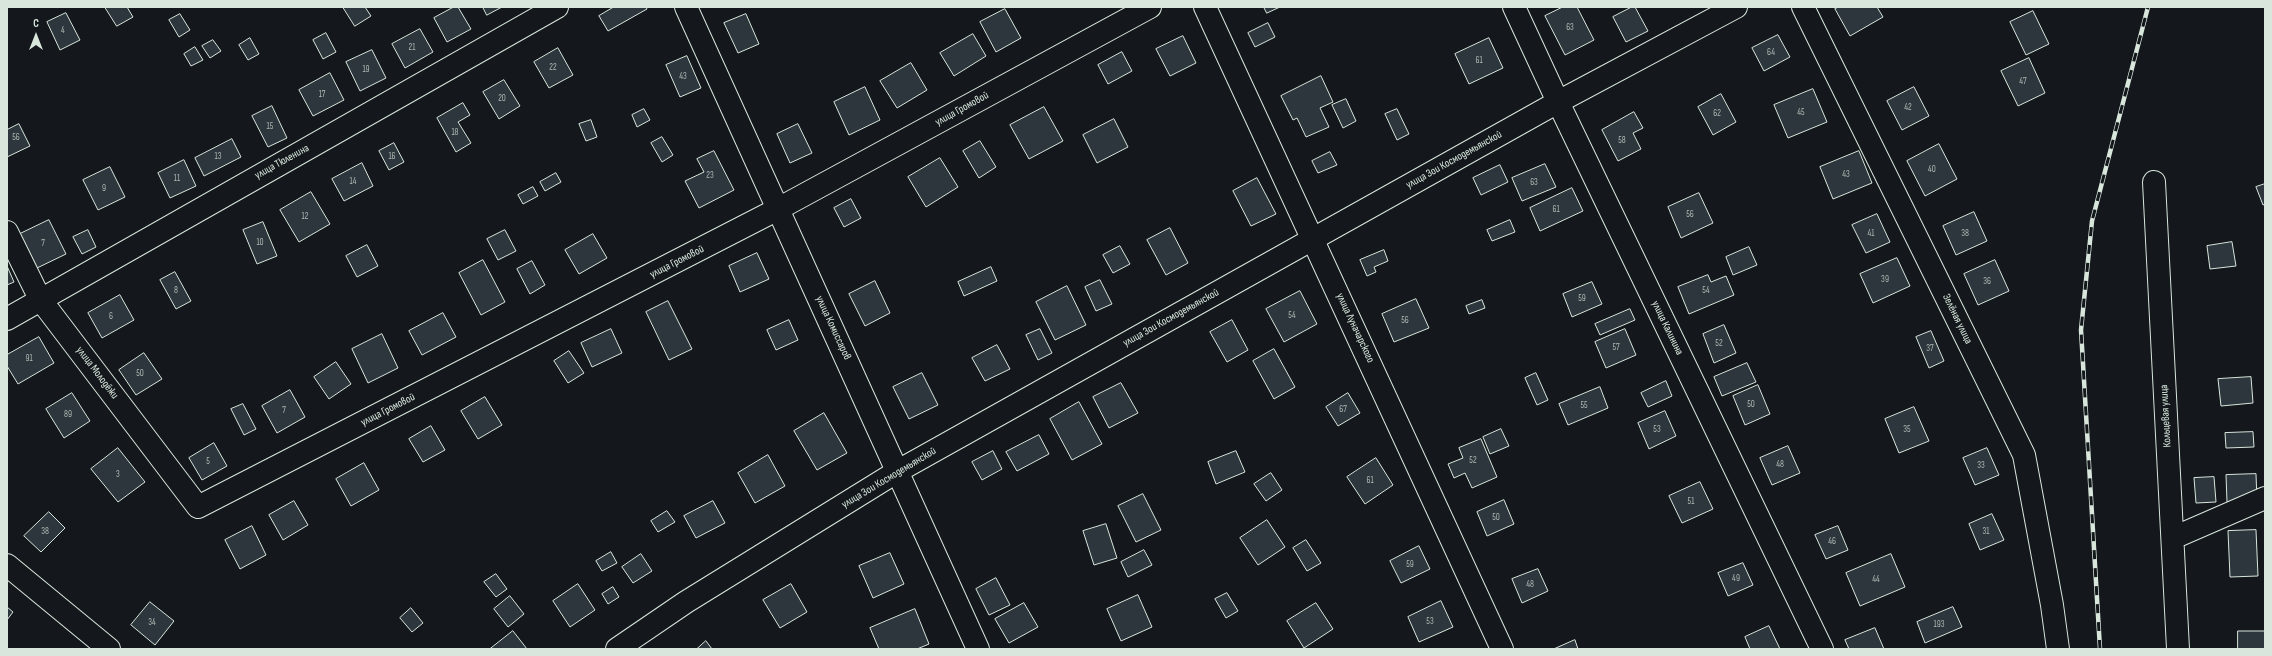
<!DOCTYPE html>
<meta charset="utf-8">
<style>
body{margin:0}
#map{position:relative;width:2272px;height:656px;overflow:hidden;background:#14181c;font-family:"Sofia Sans Condensed",sans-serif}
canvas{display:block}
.frame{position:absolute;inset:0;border:8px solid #d8e6dc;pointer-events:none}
.north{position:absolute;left:16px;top:16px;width:40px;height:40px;-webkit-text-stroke:3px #14181c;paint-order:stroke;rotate:0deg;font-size:11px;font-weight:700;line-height:16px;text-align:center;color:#d8e6dc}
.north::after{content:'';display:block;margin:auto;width:14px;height:18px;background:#d8e6dc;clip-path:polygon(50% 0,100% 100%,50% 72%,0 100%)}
</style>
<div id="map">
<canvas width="2272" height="656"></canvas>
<div class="frame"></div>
<div class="north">С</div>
</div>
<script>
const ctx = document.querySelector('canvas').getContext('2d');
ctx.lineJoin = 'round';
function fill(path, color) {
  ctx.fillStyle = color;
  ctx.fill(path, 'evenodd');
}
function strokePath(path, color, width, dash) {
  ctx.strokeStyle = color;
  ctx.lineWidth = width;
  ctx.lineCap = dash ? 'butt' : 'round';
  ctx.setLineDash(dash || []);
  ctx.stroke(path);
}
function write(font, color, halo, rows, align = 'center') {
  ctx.font = font + ' "Sofia Sans Condensed",sans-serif';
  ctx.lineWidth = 3;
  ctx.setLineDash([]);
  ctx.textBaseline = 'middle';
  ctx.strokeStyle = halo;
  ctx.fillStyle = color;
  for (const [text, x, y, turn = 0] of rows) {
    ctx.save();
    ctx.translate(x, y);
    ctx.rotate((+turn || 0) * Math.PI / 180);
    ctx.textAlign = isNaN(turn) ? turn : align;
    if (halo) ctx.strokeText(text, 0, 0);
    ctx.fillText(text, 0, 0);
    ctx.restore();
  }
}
const building = new Path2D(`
 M105 7H127L133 17 117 26Z
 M343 7H365L371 16 355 26Z
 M454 7H458L471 29 447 42 434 18Z
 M483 7H502L487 15Z
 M614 7H646L647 9 608 31 599 16Z
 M1264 7H1280L1267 13Z
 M1563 7H1577L1594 40 1565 55 1545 16Z
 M1632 7H1635L1648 31 1626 42 1613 17Z
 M1839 7H1877L1883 17 1850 36 1835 9Z
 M1005 9 1021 38 996 52 980 22Z
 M2033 11 2049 44 2026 55 2010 22Z
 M66 13 80 40 60 50 47 22Z
 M180 14 190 30 179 37 169 20Z
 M746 14 759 44 738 53 724 23Z
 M1268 23 1275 37 1255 47 1248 33Z
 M420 29 433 52 405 68 392 44Z
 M326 33 336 52 323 59 313 40Z
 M973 34 986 56 954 76 940 53Z
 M1778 35 1790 57 1764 71 1752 48Z
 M1183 36 1196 63 1170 76 1156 49Z
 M250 38 259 54 248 60 239 45Z
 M1489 38 1503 68 1469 84 1455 54Z
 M213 40 221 51 210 58 202 46Z
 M195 47 203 60 191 66 184 54Z
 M558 48 573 75 549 88 534 62Z
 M372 50 386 78 360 91 346 62Z
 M1122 52 1132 71 1108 84 1098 65Z
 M687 56 701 88 680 97 666 65Z
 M2029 58 2045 93 2018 106 2001 71Z
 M911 63 927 90 897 108 880 81Z
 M330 73 344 100 313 116 299 90Z
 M1321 76 1333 102 1320 108 1329 127 1306 137 1297 118 1293 120 1281 96Z
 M504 80 520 106 499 119 483 92Z
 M865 87 880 120 849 135 834 102Z
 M1914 87 1929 116 1902 130 1887 101Z
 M1813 89 1827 122 1788 138 1774 105Z
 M1721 94 1736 122 1713 135 1698 107Z
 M1346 99 1356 121 1343 128 1332 105Z
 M463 103 470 115 458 122 471 143 456 152 437 118Z
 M272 106 287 138 268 147 252 116Z
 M1044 107 1063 141 1029 159 1010 125Z
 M644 109 650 120 637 127 632 115Z
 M1397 109 1409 134 1397 140 1385 114Z
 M1634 112 1643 128 1633 133 1641 149 1618 161 1602 130Z
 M1114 119 1128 147 1097 163 1083 135Z
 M591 120 597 137 586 141 579 124Z
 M19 124 30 146 7 157V130Z
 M798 124 812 153 790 163 777 134Z
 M662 137 673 155 662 162 651 143Z
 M232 139 241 157 204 176 195 158Z
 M980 141 996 167 979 178 963 151Z
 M394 143 404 162 389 170 379 151Z
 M1939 144 1957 179 1925 196 1907 161Z
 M714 151 734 190 699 208 685 181 704 172 697 159Z
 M1859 151 1872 183 1833 199 1820 167Z
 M1330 152 1337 165 1318 173 1312 161Z
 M940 158 958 187 926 207 908 177Z
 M184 160 196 186 170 198 158 173Z
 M362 163 373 186 344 201 332 179Z
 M1545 164 1556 187 1522 201 1512 178Z
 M1500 165 1508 182 1481 195 1473 178Z
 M110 167 125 197 98 210 83 180Z
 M556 173 561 182 545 191 540 182Z
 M1257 178 1276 214 1251 226 1233 191Z
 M2265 184V204L2263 205 2256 187Z
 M533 187 538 196 523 204 518 195Z
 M1572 188 1583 211 1540 231 1530 208Z
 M311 192 330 224 299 242 280 210Z
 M1699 193 1713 223 1681 238 1668 207Z
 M851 199 861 218 844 227 834 208Z
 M1974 212 1987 241 1956 255 1943 226Z
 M1877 214 1890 242 1866 253 1852 225Z
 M49 220 66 254 37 268 20 234Z
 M1510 220 1515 232 1492 241 1487 230Z
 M263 222 277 256 257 264 243 230Z
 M1170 228 1188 263 1166 275 1147 240Z
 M88 230 96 247 82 254 73 237Z
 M505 230 516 251 498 260 487 239Z
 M593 234 607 258 579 274 565 250Z
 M2232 242 2236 266 2210 269 2207 246Z
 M367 245 378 266 357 277 346 256Z
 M1120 246 1130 264 1113 273 1103 255Z
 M1749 247 1757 265 1733 275 1726 257Z
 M1384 250 1388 261 1374 267 1376 272 1367 276 1360 260Z
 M757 253 769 279 740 292 729 266Z
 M1897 258 1910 286 1873 303 1860 274Z
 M483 260 505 302 481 315 459 273Z
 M1995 260 2009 291 1978 305 1964 274Z
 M532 261 545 285 530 294 517 269Z
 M7 266 14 282 7 285Z
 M991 267 997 281 964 296 958 282Z
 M175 272 191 301 176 309 160 280Z
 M1708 275 1711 282 1726 276 1734 295 1689 314 1678 287Z
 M1100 280 1112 304 1096 311 1085 287Z
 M875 281 890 313 865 326 849 294Z
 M1592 282 1602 304 1572 317 1563 294Z
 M1067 286 1086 325 1055 340 1036 302Z
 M1300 291 1317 324 1284 342 1266 309Z
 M120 295 134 320 102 338 88 313Z
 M1416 299 1429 328 1394 342 1382 314Z
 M1482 300 1485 308 1469 314 1466 306Z
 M668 301 692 349 669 360 646 312Z
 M1630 309 1635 320 1600 335 1595 324Z
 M443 313 456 337 422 355 409 331Z
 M789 320 798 340 776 350 767 330Z
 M1232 320 1248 350 1227 362 1210 332Z
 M1724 325 1736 353 1714 363 1703 334Z
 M611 329 622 353 592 367 581 343Z
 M1040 329 1052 353 1038 360 1026 335Z
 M1625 329 1636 355 1606 368 1595 342Z
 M1931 331 1944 361 1929 368 1916 337Z
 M382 334 398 368 368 383 352 349Z
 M39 337 54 363 18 384 7 366V355Z
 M997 345 1010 369 985 381 972 358Z
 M1274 349 1295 387 1274 399 1253 361Z
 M569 351 584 373 568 383 554 361Z
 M144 353 162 379 136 395 119 370Z
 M336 362 351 384 329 399 314 377Z
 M1747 363 1756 382 1722 396 1714 377Z
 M922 373 938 405 909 419 893 387Z
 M1536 373 1548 400 1537 405 1525 378Z
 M2251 377 2253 403 2221 406 2218 379Z
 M1666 381 1672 396 1648 407 1641 393Z
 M1121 383 1138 413 1109 428 1093 397Z
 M1758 385 1770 414 1745 425 1733 396Z
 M1600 387 1608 408 1568 425 1559 404Z
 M290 390 305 417 277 433 262 406Z
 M72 393 90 421 64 438 46 409Z
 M1348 393 1360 413 1338 426 1326 407Z
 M485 397 502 425 478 439 461 411Z
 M1079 402 1102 444 1072 460 1050 419Z
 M243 404 256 429 244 435 231 409Z
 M1914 407 1929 441 1899 453 1885 419Z
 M1665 411 1676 436 1649 449 1638 423Z
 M824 413 847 453 817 470 794 431Z
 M431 426 445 450 423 462 409 439Z
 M1501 429 1509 446 1490 454 1483 437Z
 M2253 432 2254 447 2226 448 2225 433Z
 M1039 435 1049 454 1017 471 1006 452Z
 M1481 439 1497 477 1472 488 1465 473 1454 478 1448 464 1463 458 1459 448Z
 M214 443 227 466 202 480 189 458Z
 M1788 446 1800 473 1772 485 1760 458Z
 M118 448 145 482 118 502 91 469Z
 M1987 448 1999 475 1975 485 1963 458Z
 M993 451 1002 469 982 480 972 462Z
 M1236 451 1245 472 1216 484 1208 462Z
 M768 455 785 486 755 503 738 473Z
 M1376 458 1393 485 1365 504 1347 477Z
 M364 463 379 490 351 506 336 479Z
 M1271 473 1282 490 1266 501 1254 484Z
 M2256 474 2257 501 2227 502 2226 475Z
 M2214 477 2216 502 2196 503 2194 478Z
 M1700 482 1713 509 1682 523 1669 496Z
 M1143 494 1161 530 1136 542 1118 506Z
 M1504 500 1514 524 1487 536 1477 512Z
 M294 501 308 525 283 540 269 515Z
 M713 501 725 523 696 538 684 516Z
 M667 511 675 522 658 532 651 521Z
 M49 512 65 528 41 552 24 536Z
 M1992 514 2004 540 1980 550 1969 524Z
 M1267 520 1285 547 1258 565 1240 538Z
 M1106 524 1117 558 1094 565 1083 531Z
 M252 526 266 555 240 569 225 540Z
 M1838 526 1848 550 1826 559 1815 535Z
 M2256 530 2258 576 2230 577 2228 531Z
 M1306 540 1321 563 1307 571 1293 548Z
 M1419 546 1430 569 1401 583 1390 561Z
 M1144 550 1152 565 1128 577 1121 562Z
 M611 552 617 563 602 571 596 561Z
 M890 553 904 584 873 598 859 566Z
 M641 554 652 571 633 583 622 567Z
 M1891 554 1905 587 1860 606 1846 573Z
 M1743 563 1753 585 1728 596 1718 573Z
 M1538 569 1548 591 1522 603 1512 579Z
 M496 574 507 589 496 597 484 582Z
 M996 578 1010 605 989 615 976 589Z
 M578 584 595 610 570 627 553 601Z
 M791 584 807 612 780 628 763 600Z
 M613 587 619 597 608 604 602 594Z
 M1227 593 1238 611 1226 618 1215 599Z
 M1138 595 1152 627 1121 641 1107 609Z
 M510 596 524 614 508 627 494 609Z
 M1441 601 1453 627 1419 642 1408 617Z
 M150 602 174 621 155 645 131 625Z
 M1024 603 1038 627 1009 643 995 619Z
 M1316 603 1333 629 1304 648 1287 621Z
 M7 607 13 612 7 620Z
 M1953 607 1962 627 1925 643 1917 622Z
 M411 608 423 623 412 632 400 618Z
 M915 609 929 644 917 649H879L870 628Z
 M1769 626 1780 649H1750L1745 637Z
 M1875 628 1884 649H1849L1845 640Z
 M513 631 527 649H490Z
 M2238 631H2265V649H2238Z
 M1575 640 1578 649H1554Z
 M706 641 712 649H697Z`);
fill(building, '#2c363c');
strokePath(building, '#d8e6dc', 1);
const minor = new Path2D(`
 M1514 7 1558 102 1822 649
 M1803 7 2024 455 2052 605 2058 649
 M2154 182 2178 649
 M7 232 40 299 198 507 778 209 1150 7
 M7 319 557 7
 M2173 538 2265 498
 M7 565 109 649
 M617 649 686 602 898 471 1558 102 1736 7`);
const major = new Path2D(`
 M686 7 978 649
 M1205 7 1502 649`);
strokePath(minor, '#d8e6dc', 24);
strokePath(major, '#d8e6dc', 24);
strokePath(minor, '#14181c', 22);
strokePath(major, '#14181c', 22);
const rail = new Path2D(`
 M2100 649 2081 330 2092 221 2148 7`);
strokePath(rail, '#d8e6dc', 4.5);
strokePath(rail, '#14181c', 3, [9]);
write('9px', '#adbab4', null, [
 ["63",1570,28],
 ["4",63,31],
 ["21",412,48],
 ["64",1771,53],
 ["61",1479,61],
 ["22",553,68],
 ["19",366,70],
 ["43",683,77],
 ["47",2023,82],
 ["17",322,95],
 ["20",502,99],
 ["42",1908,108],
 ["45",1801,113],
 ["62",1717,114],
 ["15",270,127],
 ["18",455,133],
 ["56",16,138],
 ["58",1622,141],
 ["13",218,157],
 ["16",392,157],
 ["40",1932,170],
 ["43",1846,175],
 ["23",710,176],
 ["11",177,179],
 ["14",353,182],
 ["63",1534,183],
 ["9",104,189],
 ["61",1556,210],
 ["56",1690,215],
 ["12",305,217],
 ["41",1871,234],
 ["38",1965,234],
 ["10",260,243],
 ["7",43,244],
 ["39",1885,280],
 ["36",1987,282],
 ["8",176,291],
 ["54",1706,291],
 ["59",1582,299],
 ["54",1292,316],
 ["6",111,317],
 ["56",1405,321],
 ["52",1719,344],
 ["57",1616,348],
 ["37",1930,349],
 ["91",29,359],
 ["50",140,374],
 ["50",1751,405],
 ["55",1584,406],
 ["67",1343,410],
 ["7",284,411],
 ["89",68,415],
 ["53",1657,430],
 ["35",1907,430],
 ["52",1473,461],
 ["5",208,462],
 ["48",1780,465],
 ["33",1981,466],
 ["3",118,475],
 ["61",1370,481],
 ["51",1691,502],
 ["50",1496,518],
 ["38",45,532],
 ["31",1986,532],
 ["46",1832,542],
 ["59",1410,565],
 ["49",1736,579],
 ["44",1876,580],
 ["48",1530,585],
 ["53",1430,622],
 ["34",152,623],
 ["193",1939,625]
]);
write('11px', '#d8e6dc', '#14181c', [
 ["улица Громовой",962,109,-29],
 ["улица Зои Космодемьянской",1454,160,-29],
 ["улица Тюленина",282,162,-29],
 ["улица Громовой",677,262,-27],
 ["улица Зои Космодемьянской",1171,318,-29],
 ["Зелёная улица",1957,319,64],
 ["улица Комиссаров",833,328,65],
 ["улица Луначарского",1355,328,65],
 ["улица Калинина",1667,328,64],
 ["улица Молодёжи",97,373,53],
 ["улица Громовой",388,410,-27],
 ["Кольцевая улица",2166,416,-93],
 ["улица Зои Космодемьянской",889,478,-31]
]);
</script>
